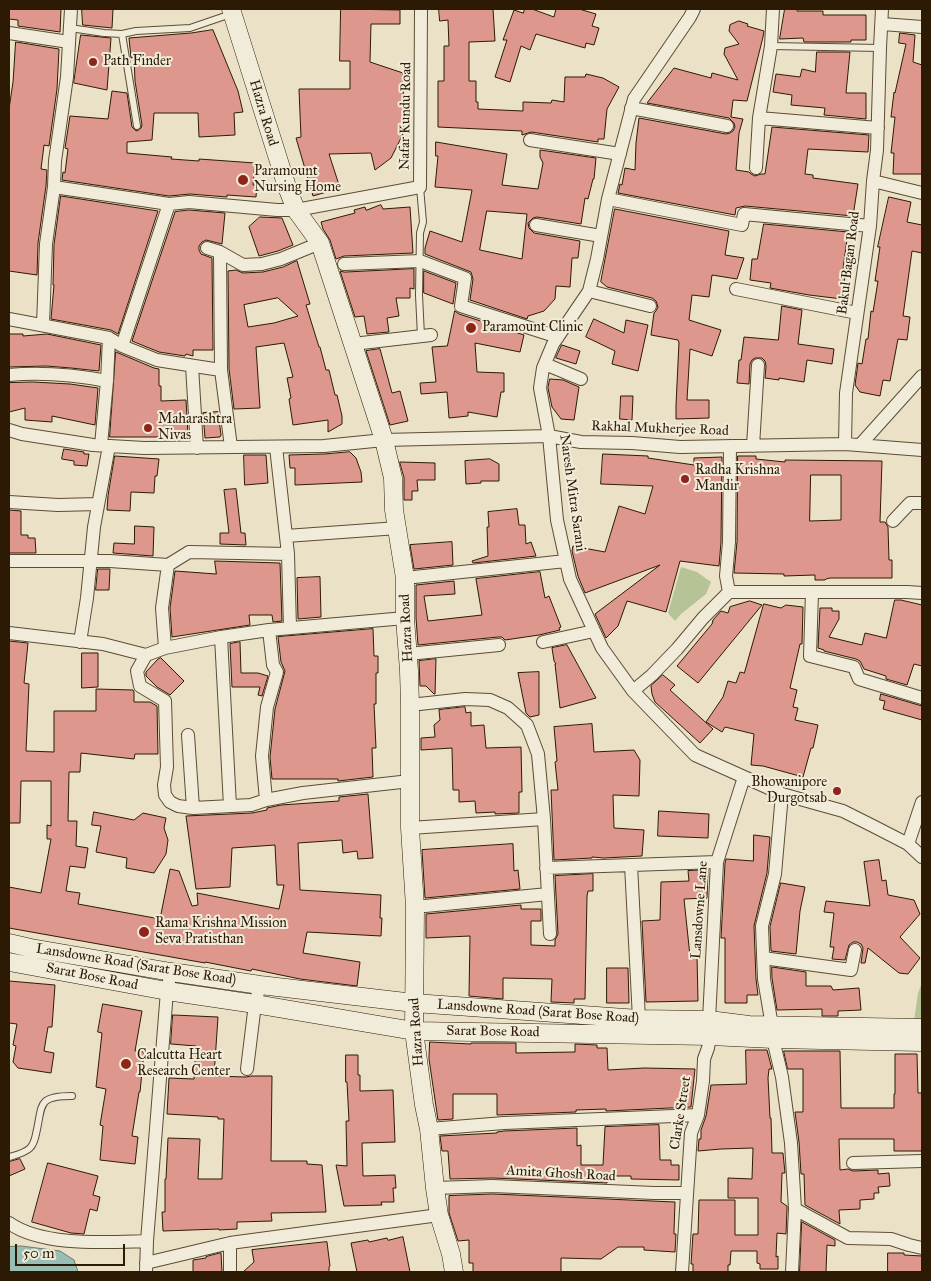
<!DOCTYPE html>
<style>
body{margin:0}
#map{position:relative;width:931px;height:1281px;overflow:hidden;background:#eae1c6;font-family:"IM FELL Great Primer",serif}
canvas{display:block}
.frame{position:absolute;inset:0;border:10px solid #2d1a05;pointer-events:none}
.scale{position:absolute;left:15px;top:1244px;width:110px;height:22px;box-sizing:border-box;border:2px solid #2d1a05;border-top:0;padding-left:6px;font-size:15px;line-height:18px;white-space:nowrap;color:#2d1a05;-webkit-text-stroke:4px #f1ecda;paint-order:stroke}
</style>
<div id="map">
<canvas width="931" height="1281"></canvas>
<div class="frame"></div>
<div class="scale">50 m</div>
</div>
<script>
const ctx = document.querySelector('canvas').getContext('2d');
ctx.lineJoin = 'round';
function fill(path, color) {
  ctx.fillStyle = color;
  ctx.fill(path, 'evenodd');
}
function strokePath(path, color, width, dash) {
  ctx.strokeStyle = color;
  ctx.lineWidth = width;
  ctx.lineCap = dash ? 'butt' : 'round';
  ctx.setLineDash(dash || []);
  ctx.stroke(path);
}
function write(font, color, halo, rows, align = 'center') {
  ctx.font = font + ' "IM FELL Great Primer",serif';
  ctx.lineWidth = 4;
  ctx.setLineDash([]);
  ctx.textBaseline = 'middle';
  ctx.strokeStyle = halo;
  ctx.fillStyle = color;
  for (const [text, x, y, turn = 0] of rows) {
    ctx.save();
    ctx.translate(x, y);
    ctx.rotate((+turn || 0) * Math.PI / 180);
    ctx.textAlign = isNaN(turn) ? turn : align;
    if (halo) ctx.strokeText(text, 0, 0);
    ctx.fillText(text, 0, 0);
    ctx.restore();
  }
}
fill(new Path2D(`
 M681 567 697 572 711 582 706 594 681 614 675 621 668 613Z
 M922 983V1021H914L918 993Z`), '#b5c397');
const water = new Path2D(`
 M21 1246 60 1251 74 1260 78 1272H9V1247Z`);
fill(water, '#98beb5');
strokePath(water, '#6d7c6f', 1);
const building = new Path2D(`
 M9 9H61L60 32 18 26V20L9 19Z
 M82 9H113L112 28 83 25Z
 M341 9 400 10V24H371L370 62 403 73 404 132 391 158 375 170 371 153 329 154 340 188 313 196 296 138 301 137 299 89H350V61H340Z
 M439 9H493L495 41 469 42V81H476V102H478V109L523 111V102L551 103 552 100 564 102 565 77H585L586 74 603 78 619 87 607 109 604 139H598V142L531 132 522 135V131L438 127V81H444V46H449L448 20 440 21Z
 M525 9H532L554 17 556 9H579L596 14 592 26 599 28 594 45 586 43 585 48 536 34 530 50 521 46 510 82 495 77 507 40H503L514 10 523 13Z
 M785 9H797V11H823V15H866V40H851V42H804L803 38 780 39Z
 M739 21 748 24 747 26 764 31 763 37 747 101 733 100 731 117 743 119 739 133 736 170 749 172 751 174 755 176 761 174H765L772 127 869 135 868 152 808 149 805 174 813 175V178L858 184 853 216 745 206 736 208 735 215 618 193 620 184 622 185 625 168 635 170 636 143 639 118 726 134 730 133 733 131 735 127 734 123 729 118 647 103 674 68 711 78 712 73 738 80 724 54 725 48 739 44 729 31 730 25Z
 M213 30 238 91 243 112 234 113 235 135 199 137 198 113H154L152 140 127 142V153L172 157 171 159 199 161V159L255 163 253 185H257L256 197 227 195V197L190 194 169 196 62 180 63 172 65 173 68 149 65 148 70 116 108 119 112 91 127 93 132 127 135 130 137 131 141 128 142 125 135 81 134 57 131 58 129 38 191 33Z
 M900 33 915 35 913 62 922 65V174H893L894 153H891L895 117H891L894 92 895 93 906 44 899 43Z
 M81 35 111 38 107 90 74 83Z
 M16 42 59 49 57 89 49 146 44 145 41 169 47 170 46 186 38 243 37 275 9 271V109L13 82Z
 M817 52H850L846 93H866V119L824 115 825 108 791 105 792 95 773 92 776 74 800 77 802 69 815 72Z
 M436 142 507 154 502 185 538 189 543 163 540 157V150L596 158 594 179H593L588 199 585 198 581 224 537 217 533 218 528 223 529 228 534 233 580 241 578 258H572L570 287 556 286 555 299 544 311 528 316 527 319 470 300 473 279 471 272 425 254V248L430 231 462 242 472 190 435 187 438 156H436ZM487 211 527 214 522 259 480 250Z
 M61 196 158 211 118 334 111 330 51 319 54 285H53L54 245Z
 M889 197 911 202 907 222 922 225V253L912 251 903 316 910 317 907 340 898 339 890 381 883 380 880 396 860 392 855 385 858 363 862 364 866 339H868L871 311 873 312 878 281H875L880 247H878Z
 M381 205 383 209 410 207 413 253 344 256 336 259 330 240 323 229 321 222 355 213 354 210 365 207 366 210Z
 M615 209 729 231 725 255 744 258 737 279 712 275 709 297 692 295 689 320 721 330 712 356 690 349 687 400H709V418L676 419V405L679 342 678 341V340L651 335 654 313 656 311 658 307 656 301 652 298 607 287 601 282Z
 M189 210 225 213 222 244 206 240 202 242 199 246V250L201 254 212 258 213 350H193V356L186 354 185 356 159 352 132 341 175 212Z
 M260 217 282 218 293 245 278 251 259 256 249 227Z
 M764 224 848 232 843 269H846L842 299 809 295 770 288 771 283 750 280 752 259H757Z
 M297 261 310 304 306 305 319 347H320L326 370H329L335 395H337L342 416V424L328 432V420L293 425 289 399 291 398 287 378 293 377 284 343 256 347 260 408 234 409 229 369 228 271 236 270 243 273 263 272 283 267ZM278 298 298 316 274 323 248 327 244 305Z
 M414 269V289L410 288V298H396L399 316 387 318 389 332 367 334 364 316 355 317 340 271 344 272Z
 M424 271 456 283 453 304 424 293Z
 M782 306 802 310 798 344 834 349 832 364 807 360 804 382 779 378V380L765 378 766 366 765 361 762 358H755L752 360 750 364 749 384 737 383 739 360H741L744 337 778 340Z
 M455 311 459 314 524 335 520 352 475 343 477 372 504 373V392H501L497 417 468 412V416L449 418 447 392 421 394 420 383 436 382 432 347 447 346Z
 M594 319 624 333 626 320 648 325 638 371 612 364 615 351 586 337Z
 M9 334H23V336L47 334 101 345 99 371 71 368 46 366 9 367Z
 M562 345 580 351 576 364 556 358Z
 M380 349 392 393 400 391 408 421 390 425 366 351Z
 M116 352 154 368 159 369V386H161V401L186 400 188 435 157 437H110Z
 M550 379 563 380 579 387 574 420 561 419 552 407 548 388Z
 M33 382 70 384 98 388 95 425 52 416V422L25 420V408L9 412V383Z
 M621 396H633L632 420 620 419Z
 M218 412 221 435 220 437 205 438 203 413Z
 M64 449 84 452V454H89L87 466 74 465V461L62 459Z
 M350 452 356 458 361 472 362 482 295 485V468H290L289 455 324 454Z
 M603 454 648 456V458L694 465V458L722 457 721 542 719 566 680 561 666 612 627 601 618 626 606 638 595 614 660 565 585 593 578 576 572 551 573 546 605 552 619 506 645 514 653 486 601 484Z
 M244 455H266L268 483 245 485Z
 M115 456 159 459 157 476H155L154 493 131 492 130 511 107 510 108 496Z
 M738 456H756V459L785 462V460L882 461 880 522H885L888 527 889 560H892V578H830L826 579 825 580H815V575L784 576V574L734 573 737 542ZM811 475H841V520L810 521Z
 M490 459 499 464V481H481V483L466 484 465 461Z
 M400 462 435 463V480H417L418 491H412V500H404V478Z
 M236 489 241 533H245L246 545 220 544V533H229L224 490Z
 M517 509 519 525H525L526 544 531 542 536 556 473 563 472 561 488 556 487 527H489L488 512Z
 M9 510 21 511V535H28V538H35L36 553H9Z
 M135 526 154 527 153 556 113 553 114 543 134 544Z
 M452 542 453 565 414 569 410 545Z
 M215 561 280 563 282 621 273 622 272 615H249L250 625 172 637 170 608 175 571 216 574Z
 M98 569H110L109 590H96Z
 M540 572 545 598 549 596 561 627 559 628 560 630 539 635 505 640 502 637H498L418 645 416 618V585L454 581 455 594 424 596 428 621 482 615 476 579Z
 M320 577 321 617 298 619 297 578Z
 M895 600H901L922 605V666L914 664 907 685 886 679V676L864 669 860 661 856 659 824 651V650L818 648 820 608H832V611H839V619L829 637 862 645 865 633 886 638Z
 M750 601 762 605 698 683 677 666 712 624 713 620 721 611 728 613 730 607Z
 M764 604 781 608 786 605 803 607 802 644H800L790 688 797 690 793 707 798 708 795 720 818 725 813 748H811L803 777 763 766 751 765 754 734 725 727 722 732 706 722 723 697 728 681 736 683 740 672 744 673Z
 M373 629 374 656H378V673H376V704H374L376 748H372L373 777 338 781V779H272L270 757 275 709 285 671 281 662 278 637Z
 M9 641 28 643 24 683 29 684 26 751 54 752V711H96V689L133 690 134 692V702H150L157 706 158 754H135L134 759 81 753 80 772H69L68 821H77L76 846 88 848 85 868 70 866 66 891 80 893 78 904 160 919 170 869 179 871 192 906 198 905 197 893 279 909 284 885H277L275 845 232 848 230 887 196 889 186 816 252 813 267 810V808L281 805 339 801V797L368 794 373 858 358 859 357 851 343 853 342 840 298 843 300 890 381 895 380 918H382L381 936 307 932 303 953 360 962 357 986 300 979 252 969 251 971 205 962V963L9 928V887L41 893 51 839H47V825L51 826V781H21L20 823H9Z
 M240 642 241 673H258L268 676 262 696 258 695 260 687H232L230 644Z
 M567 645 596 698 560 708 555 664H556L554 661 552 648Z
 M82 653H98V687L82 688Z
 M161 658 184 681 170 695 157 687 146 676V672L158 659Z
 M436 659 435 694H434L426 686H420L419 661Z
 M539 672V715L530 717 526 713 518 673Z
 M663 675 675 685 670 690 713 729 700 743 655 702 652 694 651 686Z
 M881 694 922 706V720L883 709 885 701 880 700Z
 M465 707 466 713 471 712V726L484 725 486 748 521 747 522 792H519V813L495 814V812L476 813 475 801 459 802V790H453L452 748 421 750V738L435 737 434 725 440 720 439 710Z
 M592 724 594 752 634 750 640 760 639 796 613 795 614 828 644 830 642 856 604 858 592 857V858L554 860 551 790H558L555 762 557 761 554 727Z
 M659 811 709 814 708 838 658 836Z
 M94 812 134 820 143 813 166 818 164 828 168 840 166 854 154 873 126 868 127 858 96 852 101 826 92 825Z
 M754 835 770 837 767 873 754 926 756 979 758 995H747V1003H725V938H721L725 863 726 859 753 861Z
 M513 844 514 871 518 870 520 889 425 898 422 850Z
 M879 860 882 881 886 880 888 895 914 900 920 914 900 937 920 958 908 974 899 973 868 948 865 963H861L863 948 861 944 857 942H853L849 945 845 960 832 959 834 947H830L834 913 824 912 826 901 870 906 864 862Z
 M708 870 707 898 684 899 690 956H697L698 1001 646 1002 642 921 660 920 661 882 689 881 688 871Z
 M593 874V891H588L587 896 585 999H574V1003L551 1002 552 979 503 978V999L469 996 470 936 426 938V914L521 905V909H541V921H531V945L555 946V940L558 934 555 876Z
 M781 883 805 887 800 911 796 954 771 951 770 927Z
 M772 967 806 972V986H831L833 990 859 988 861 1010 838 1011V1016H822V1009L777 1010 772 978Z
 M607 968H628L629 1003H607Z
 M9 981 55 985 52 1027H48L44 1051 54 1053 51 1073 18 1068 13 1062 16 1046 13 1045 17 1024 9 1023Z
 M103 1004 142 1011 135 1051 144 1052 140 1092H139L132 1136 138 1137 135 1164 100 1160 103 1126 100 1125 106 1089 96 1087 102 1033 98 1032Z
 M173 1015 218 1017 214 1076 246 1077 251 1076H272L271 1161H307V1164L322 1165 326 1212 271 1213 272 1221 237 1222V1229L219 1230V1229L163 1231 162 1212H165V1179H166L168 1138 200 1139 198 1179H222L224 1119H218V1117L167 1114 169 1078 194 1079 196 1046 171 1044Z
 M430 1042 471 1044V1043H516V1053L575 1052V1044L597 1045V1048H607L608 1070 644 1068 695 1069 691 1107 606 1111V1109L576 1110V1112L497 1115V1094H453V1119L438 1120 429 1059Z
 M746 1050H767L772 1069H769L768 1078 770 1118H771L772 1153H783L785 1173H782L781 1202 787 1206V1209L786 1234 777 1233 776 1257 778 1256V1269H760V1264L757 1263V1251H731L730 1265H728V1272H693V1264H691L693 1234H698L699 1200H735V1235H758V1198H728V1178L752 1179 753 1148 721 1149 698 1151 699 1139H701V1130L706 1116 711 1085 746 1084Z
 M784 1051H840L841 1108H894V1094H895V1054H917L918 1093H922V1151H894V1139H839L840 1170 848 1169 853 1171 878 1170V1174L889 1173 890 1186 878 1187 879 1193H874V1199L860 1200V1209L839 1210 840 1224 805 1205 804 1174H801L799 1142 795 1112H803V1069H788Z
 M346 1055H358V1075H360V1091L393 1090 395 1142 362 1143 363 1176 395 1175 396 1188H393L394 1202H381L382 1205 344 1206 336 1165 347 1166 346 1121H349L347 1082H346Z
 M659 1125 660 1160H671V1165H679V1180L631 1179V1176H607V1183L493 1178 450 1179 448 1151H442L440 1136 497 1133V1132L504 1131 577 1128V1146L581 1145V1165H603L605 1127Z
 M20 1159 25 1169 9 1176V1162Z
 M48 1163 98 1176 93 1195 100 1197 97 1211 90 1209 84 1234 71 1233 32 1222Z
 M493 1194 675 1202 674 1231V1234H676L675 1252 644 1250V1247H618L601 1259 561 1258V1272H473V1263H469V1240L458 1241 449 1213V1196Z
 M802 1222 835 1240V1246L827 1245 826 1272H800Z
 M403 1237 410 1272H357L351 1243 368 1240 369 1242 387 1238 388 1240Z
 M327 1242 330 1266 329 1267V1272H243L254 1262 252 1250Z
 M221 1253 222 1272H193V1260L206 1258V1257Z
 M888 1253H904V1255L922 1256V1272H888Z`);
fill(building, '#de978c');
strokePath(building, '#2d1a05', 1);
const lane = new Path2D(`
 M70 28 104 33 122 34 136 31 190 28 231 14
 M122 34 137 126
 M771 46 880 48
 M420 187 423 222 420 233 419 295 421 336
 M9 1157C16 1155 25 1153 30 1148 34 1144 35 1139 36 1134 43 1105 36 1096 72 1096`);
const street = new Path2D(`
 M694 9 690 17 634 99 608 199 597 259 589 291 553 344 543 368 540 388 549 436 557 520 570 579 602 648 633 691 695 755 782 794 843 811 873 826 908 844 922 857
 M882 24 922 27
 M9 33 69 42
 M631 108 727 126
 M759 118 878 128
 M530 140 620 154
 M756 168 759 118 771 46 773 9
 M873 181 922 193
 M54 187 169 204 189 202 277 210H296L420 187 421 9
 M608 199 742 225 744 214 870 226
 M536 225 601 236
 M207 248 220 252 243 265 262 264 281 259 320 243
 M220 252 221 370 231 447
 M344 264 420 261 465 278 461 306 558 337
 M736 289 857 313
 M589 291 650 306
 M9 319 109 338 122 346 169 204
 M43 325 46 244 54 187 55 161 67 77 71 9
 M353 344 431 335
 M122 346 157 360 201 367 221 370
 M545 364 581 379
 M192 366 197 448
 M9 375C41 372 75 375 107 381
 M9 430 22 434 93 445 144 448 324 446 384 440 549 436 581 442 632 443 680 447 845 444 922 450
 M845 444 846 393 870 226 873 181 877 150 880 48 882 9
 M101 445 107 381 109 338
 M860 445 922 376
 M753 446 758 365
 M276 447 288 554 290 628
 M9 502 58 505 98 504
 M893 521 910 503H922
 M286 536 398 528
 M9 561H110L168 565 189 552 288 554
 M405 578 566 561
 M729 592 726 576 729 542 730 446
 M812 592 810 656 854 667 859 679 922 698
 M405 618 269 630 221 637 165 648 146 655 137 671 140 686 165 701 167 767 164 785 165 795 170 802 178 806 193 808 251 805 266 800 303 793 410 781
 M9 633 103 644 146 655
 M221 637 230 806
 M80 642 87 598 94 527 109 446
 M543 642 594 631
 M165 648 162 608 168 565
 M408 654 499 645
 M633 691 652 675 677 649 703 618 729 592H907L922 593
 M410 705 465 699 490 700 508 708 527 725 538 754 544 819 550 934
 M188 735 193 808
 M782 794 775 874 762 926 764 979 772 1026 773 1039 782 1077 791 1143 795 1209 792 1272
 M266 800 262 756 267 707 277 672 273 665 269 630
 M410 828 544 819
 M908 844 922 802
 M631 865 639 1019
 M546 868 717 862
 M415 907 548 894
 M763 958 851 970 855 950
 M247 1069 255 1004 260 985
 M429 1129 504 1123 698 1115
 M853 1163 922 1161
 M435 1188 493 1186 654 1193H687
 M795 1209 848 1238 891 1239 909 1245 922 1248
 M9 1223C43 1247 106 1242 147 1241
 M146 1263 230 1243 439 1215
 M146 1272 147 1241 167 991 171 972
 M230 1272V1243
 M682 1272 691 1133 698 1115 703 1081 704 1059 708 1048 710 1036 709 1020 717 862 744 777`);
const secondary = new Path2D(`
 M231 9 287 187 296 210 320 243 384 440 393 478 394 510 405 578V618L409 671 410 705V828L415 907 414 1031 424 1105 429 1129 435 1188 439 1215 451 1254 454 1272
 M9 943 31 948 171 972 260 985 414 1003 639 1019 709 1020 749 1025 922 1028
 M9 962 167 991 255 1004 414 1031 710 1036 773 1039 922 1042`);
strokePath(lane, '#5c4c35', 8);
strokePath(street, '#5c4c35', 14);
strokePath(secondary, '#2d1a05', 19);
strokePath(lane, '#f1ecda', 6);
strokePath(street, '#f1ecda', 12);
strokePath(secondary, '#f1ecda', 18);
for (const [x, y, r, color] of [
 [93,62,5,"#8f2418"],
 [243,180,6,"#8f2418"],
 [471,328,6,"#8f2418"],
 [148,428,5,"#8f2418"],
 [685,479,5,"#8f2418"],
 [837,791,5,"#8f2418"],
 [144,932,6,"#8f2418"],
 [126,1064,6,"#8f2418"]
]) {
  const dot = new Path2D();
  dot.arc(x, y, r, 0, 2 * Math.PI);
  ctx.fillStyle = color;
  ctx.fill(dot);
  strokePath(dot, '#f1ecda', 2);
}
write('14px', '#2d1a05', '#f1ecda', [
 ["Path Finder",103,62],
 ["Paramount",254,172],
 ["Nursing Home",254,188],
 ["Paramount Clinic",482,328],
 ["Maharashtra",158,420],
 ["Nivas",158,436],
 ["Radha Krishna",695,471],
 ["Mandir",695,487],
 ["Bhowanipore",827,783,"right"],
 ["Durgotsab",827,799,"right"],
 ["Rama Krishna Mission",155,924],
 ["Seva Pratisthan",155,940],
 ["Calcutta Heart",137,1056],
 ["Research Center",137,1072]
], 'left');
write('14px', '#2d1a05', '#f1ecda', [
 ["Hazra Road",263,113,73],
 ["Nafar Kundu Road",406,116,-89],
 ["Bakul Bagan Road",849,263,-83],
 ["Rakhal Mukherjee Road",660,429,2],
 ["Naresh Mitra Sarani",572,493,82],
 ["Hazra Road",407,628,-93],
 ["Lansdowne Lane",700,910,-86],
 ["Lansdowne Road (Sarat Bose Road)",136,965,9],
 ["Sarat Bose Road",92,977,11],
 ["Lansdowne Road (Sarat Bose Road)",538,1012,4],
 ["Hazra Road",417,1032,-94],
 ["Sarat Bose Road",493,1032,1],
 ["Clarke Street",681,1113,-81],
 ["Amita Ghosh Road",561,1174,3]
]);
</script>
